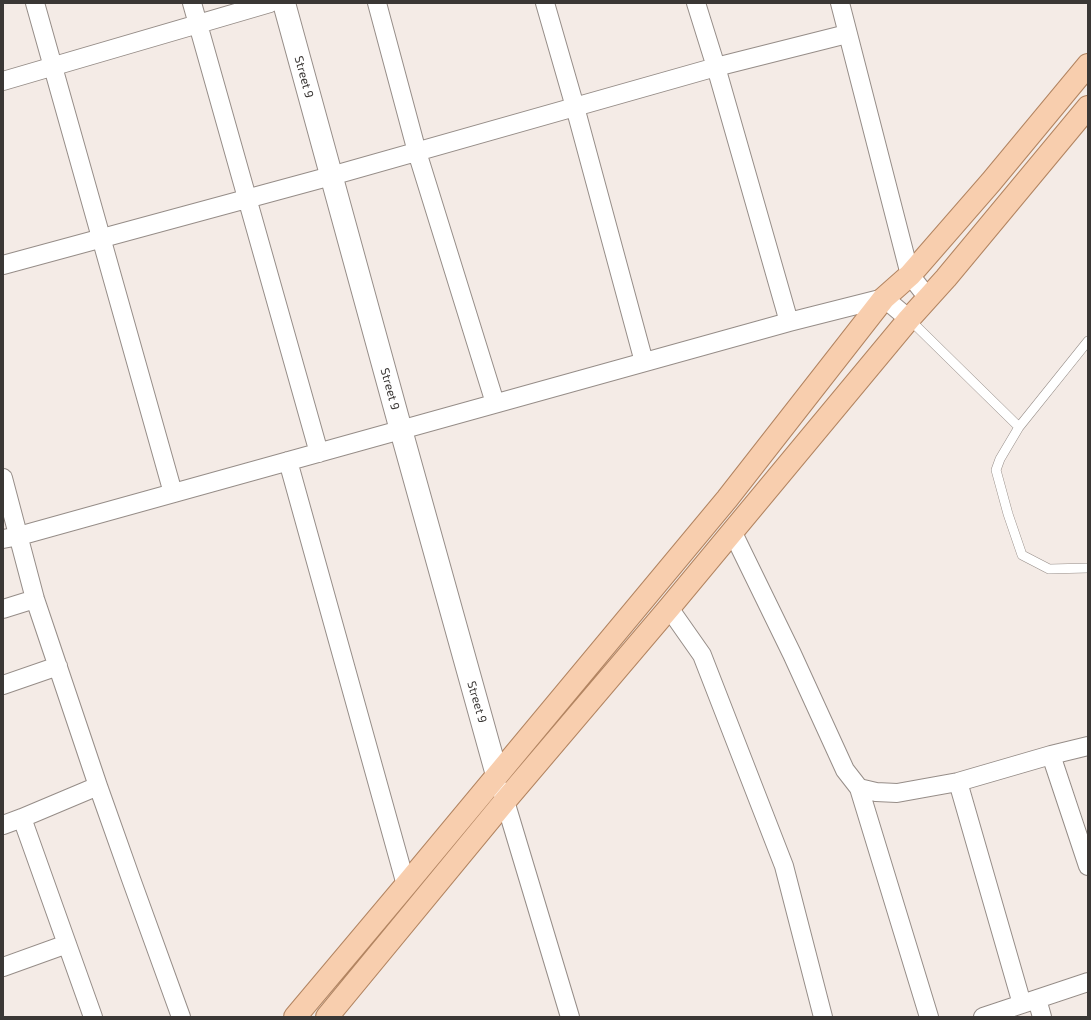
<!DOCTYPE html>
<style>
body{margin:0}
#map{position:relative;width:1091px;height:1020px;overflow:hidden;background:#f4ebe6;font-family:"Exo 2",sans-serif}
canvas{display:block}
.frame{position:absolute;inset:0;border:4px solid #3a3735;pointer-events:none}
</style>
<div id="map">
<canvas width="1091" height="1020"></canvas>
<div class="frame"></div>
</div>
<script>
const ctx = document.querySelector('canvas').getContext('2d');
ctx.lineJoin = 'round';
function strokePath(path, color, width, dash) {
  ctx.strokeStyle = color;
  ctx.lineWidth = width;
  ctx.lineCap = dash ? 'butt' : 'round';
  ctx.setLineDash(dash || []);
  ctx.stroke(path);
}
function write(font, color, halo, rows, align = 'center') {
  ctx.font = font + ' "Exo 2",sans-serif';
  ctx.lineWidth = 3.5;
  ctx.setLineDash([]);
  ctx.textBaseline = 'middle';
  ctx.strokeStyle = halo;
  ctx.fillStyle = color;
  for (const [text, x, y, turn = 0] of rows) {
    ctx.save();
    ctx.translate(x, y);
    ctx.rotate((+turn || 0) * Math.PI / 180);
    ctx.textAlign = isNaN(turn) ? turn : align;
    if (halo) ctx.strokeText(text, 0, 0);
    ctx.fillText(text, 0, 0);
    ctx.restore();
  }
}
const service = new Path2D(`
 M909 319 1019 427
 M1088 341 1019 427 1000 459 996 470 1008 514 1022 555 1049 569 1088 568`);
const minor = new Path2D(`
 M35 3 173 493
 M192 3 319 453
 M377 3 417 152 495 403
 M545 3 575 107 644 362
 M696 3 716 67 789 322
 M840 3 910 275 928 298
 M3 81 270 3
 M3 265 331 176 716 67 847 34
 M288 461 406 885
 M3 478 35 599 98 786 131 879 181 1017
 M732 531 792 654 845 770 859 788 876 792 897 793 958 782 1051 755 1088 746
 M3 539 19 536 789 322 884 298 909 319
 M669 608 702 655 784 866 823 1017
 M3 609 35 599
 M3 685 58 666
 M1051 755 1088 866
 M958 782 1022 1004
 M859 788 929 1017
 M502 791 570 1017
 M22 818 93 1017
 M3 825 22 818 98 786
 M3 967 67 944
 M1037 999 1042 1017
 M983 1017 1088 982`);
const tertiary = new Path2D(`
 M284 3 401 430 497 775`);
const primary = new Path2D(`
 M295 1017 406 885 727 499 884 298 910 275 991 182 1088 65
 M327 1017 505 801 669 608 909 319 946 278 1088 107`);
strokePath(service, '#968d88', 10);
strokePath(minor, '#968d88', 20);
strokePath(tertiary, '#968d88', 24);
strokePath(primary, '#b28461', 24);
strokePath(service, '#fff', 9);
strokePath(minor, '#fff', 18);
strokePath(tertiary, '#fff', 22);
strokePath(primary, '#f8ceae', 22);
write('12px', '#3a3735', '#fff', [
 ["Street 9",304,77,75],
 ["Street 9",390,389,75],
 ["Street 9",477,702,74]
]);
</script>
